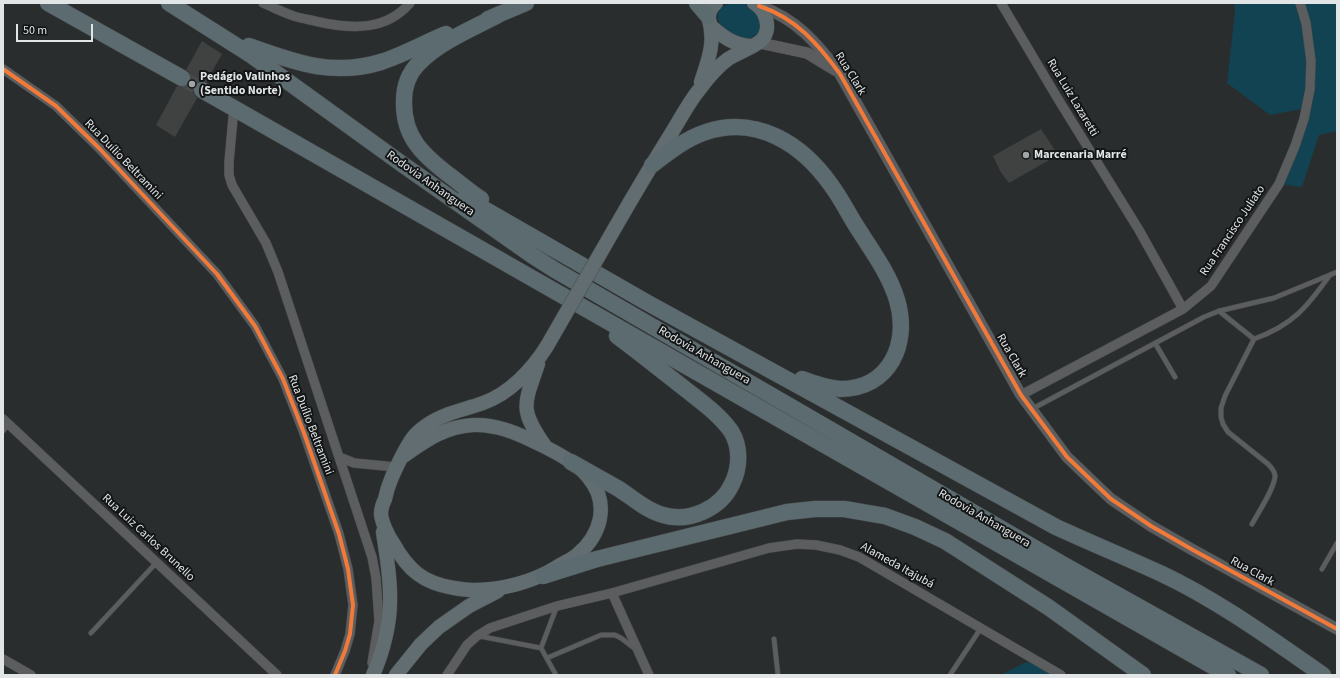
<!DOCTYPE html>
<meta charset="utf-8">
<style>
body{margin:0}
#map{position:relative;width:1340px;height:678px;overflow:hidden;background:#2a2d2e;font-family:"Source Sans 3",sans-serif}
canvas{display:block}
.frame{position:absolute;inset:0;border:4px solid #e1e5e6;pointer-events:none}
.scale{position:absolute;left:16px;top:24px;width:77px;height:18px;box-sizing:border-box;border:2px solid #e1e5e6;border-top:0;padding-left:5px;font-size:12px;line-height:14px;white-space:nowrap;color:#e1e5e6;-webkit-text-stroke:3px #131516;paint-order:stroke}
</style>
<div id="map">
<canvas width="1340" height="678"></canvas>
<div class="frame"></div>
<div class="scale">50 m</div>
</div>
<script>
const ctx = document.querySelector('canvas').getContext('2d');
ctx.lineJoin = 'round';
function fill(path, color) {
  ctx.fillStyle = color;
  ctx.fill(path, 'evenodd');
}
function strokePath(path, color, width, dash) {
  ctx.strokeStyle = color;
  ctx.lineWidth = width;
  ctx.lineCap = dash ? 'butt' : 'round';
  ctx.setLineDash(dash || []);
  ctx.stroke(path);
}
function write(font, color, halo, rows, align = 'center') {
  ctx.font = font + ' "Source Sans 3",sans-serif';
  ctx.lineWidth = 4;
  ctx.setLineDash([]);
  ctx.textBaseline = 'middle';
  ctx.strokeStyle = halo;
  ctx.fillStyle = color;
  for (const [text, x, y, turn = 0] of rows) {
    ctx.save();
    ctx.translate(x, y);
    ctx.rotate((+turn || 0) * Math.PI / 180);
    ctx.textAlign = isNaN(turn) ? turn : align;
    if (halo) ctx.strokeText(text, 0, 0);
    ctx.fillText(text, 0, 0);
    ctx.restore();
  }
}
fill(new Path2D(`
 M730 3C749 3 748 3 761 18L759 32C756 34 753 38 748 39 745 39 742 38 739 37 726 32 714 24 719 9Z
 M1234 3H1337V131L1319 135 1302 187 1279 184 1307 108 1270 115 1227 83 1235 12Z
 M1034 662 1041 665 1052 675H1001L1024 663Z`), '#114352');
fill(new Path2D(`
 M202 41 222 54 206 82 202 81 198 82 194 86 193 90 194 94 197 98 175 137 156 125 177 86 183 87 186 86 190 83 191 77 190 73 186 70Z
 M1041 129 1058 155 1009 183 1000 171 993 156Z`), '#404241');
strokePath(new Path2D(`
 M182 78 202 90`), '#45494a', 16, [16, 8]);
const service = new Path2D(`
 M1219 311 1254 339C1293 325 1307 307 1330 275
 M1155 343 1175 377
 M1032 409 1204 317 1219 311 1274 298 1337 272
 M3 431 9 424
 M1252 524C1258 513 1276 486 1275 475 1274 470 1271 467 1268 464L1228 432 1223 424 1221 417V408L1225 396 1254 339
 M1322 569 1337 543
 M91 633 157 562
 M479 636 541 648 556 675
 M774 639 778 675
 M541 648 557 606
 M547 658 601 635H615L621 638 634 648
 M950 675 981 628`);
const minor = new Path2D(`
 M263 3C275 8 286 14 297 17 304 19 312 20 319 22 352 29 386 31 410 3
 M1001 3 1058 99 1139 230 1183 309
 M3 69 56 106 99 148 217 274 255 326 283 379 304 433 339 534 348 569 353 605 350 634 345 651 335 675
 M234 107 229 162V175L232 185 266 243 278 272 372 557 376 578 379 621 372 663
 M1021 395 1183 309 1211 286 1279 184 1295 146 1304 119 1310 89 1311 61 1306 23 1300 3
 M3 419 277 675
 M339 457 354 463 396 467
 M612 593 649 675
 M3 659 31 675
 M447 675 467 645 477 636 490 628 557 606 612 593 769 548 797 544 816 545 840 550 859 557 1061 675`);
const tertiary = new Path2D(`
 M759 6C796 18 818 44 840 74L1021 395 1067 457 1090 479 1111 499 1151 526 1193 550 1337 629
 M760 43 807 53 835 70`);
const primary = new Path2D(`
 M712 27C724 38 735 45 751 46
 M701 82C709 58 716 41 708 16L712 7 716 3
 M616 226C635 193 654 161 674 129 682 116 689 102 699 90 707 79 717 67 728 59 737 53 760 45 764 37 771 26 765 9 754 3
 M538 364C524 405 519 409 545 446
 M402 457C425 441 443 427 473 425 496 424 517 433 537 443 554 451 578 463 589 478 610 504 601 535 577 555 571 560 563 563 557 567 533 582 502 590 474 590 467 590 460 589 454 588 423 583 408 570 393 543 388 536 382 523 381 514 381 509 383 503 385 499 388 484 394 472 401 458 409 443 412 435 427 425 444 413 464 410 483 403 509 394 532 370 547 346
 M373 675C384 649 391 622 390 594 390 574 386 553 383 532
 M396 675 421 644 439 627 469 606 498 591`);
const motorway = new Path2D(`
 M48 3 182 78
 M169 3 251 55 402 164 533 256 555 270 1064 565 1261 675
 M697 3 708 16
 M488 19 526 3
 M249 46C294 62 332 77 381 62 403 55 424 43 446 34
 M202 90C545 282 885 481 1228 675
 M652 165C669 152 685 139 706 132 757 115 802 144 831 185 840 197 847 211 855 224 870 248 889 273 897 300 910 343 890 389 840 389 827 388 815 384 802 379
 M465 198 646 302 1056 527C1091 543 1127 558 1162 574 1219 601 1271 639 1323 675
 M481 199C470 192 460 183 449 175 423 155 403 137 404 101 404 86 409 73 419 63 441 41 472 29 498 15
 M571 462C587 471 603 480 619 489 633 498 647 511 663 515 690 523 721 508 732 484 740 468 741 447 731 431 719 414 700 401 684 388 662 371 640 353 617 336
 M543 576 597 559 787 512 815 509H844L885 516 915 527 945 541 1048 607 1143 675`);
strokePath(service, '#484b4c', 5.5);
strokePath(minor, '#484b4c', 10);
strokePath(tertiary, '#484b4c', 12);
strokePath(primary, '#484b4c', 15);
strokePath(motorway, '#484b4c', 17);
strokePath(service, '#5b5d5e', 4.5);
strokePath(minor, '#5b5d5e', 9);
strokePath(tertiary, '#5b5d5e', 11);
strokePath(primary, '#616d70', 14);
strokePath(motorway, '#5c6b70', 16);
const primaryBridge = new Path2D(`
 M547 346 616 226`);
strokePath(primaryBridge, '#484b4c', 15, []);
strokePath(primaryBridge, '#616d70', 14);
strokePath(new Path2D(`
 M759 6C796 18 818 44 840 74L1021 395 1067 457 1090 479 1111 499 1151 526 1193 550 1337 629
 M3 69 56 106 99 148 217 274 255 326 283 379 304 433 339 534 348 569 353 605 350 634 345 651 335 675`), '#f17a3a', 4);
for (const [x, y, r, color] of [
 [192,84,4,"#a1a5a6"],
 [1026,155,4,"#a1a5a6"]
]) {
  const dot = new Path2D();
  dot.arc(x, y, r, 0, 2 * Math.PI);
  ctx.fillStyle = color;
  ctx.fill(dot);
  strokePath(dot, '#131516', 1.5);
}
write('12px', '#e1e5e6', '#131516', [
 ["Rua Clark",850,74,58],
 ["Rua Luiz Lazaretti",1072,98,59],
 ["Rua Duílio Beltramini",123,160,46],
 ["Rodovia Anhanguera",430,184,35],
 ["Rua Francisco Juliato",1233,231,-56],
 ["Rodovia Anhanguera",704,356,30],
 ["Rua Clark",1011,356,60],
 ["Rua Duílio Beltramini",310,425,69],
 ["Rodovia Anhanguera",984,519,30],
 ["Rua Luiz Carlos Brunello",148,538,43],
 ["Alameda Itajubá",897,566,29],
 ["Rua Clark",1252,572,29]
]);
write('bold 12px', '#e1e5e6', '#131516', [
 ["Pedágio Valinhos",200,77],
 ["(Sentido Norte)",200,91],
 ["Marcenaria Marré",1034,155]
], 'left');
</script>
